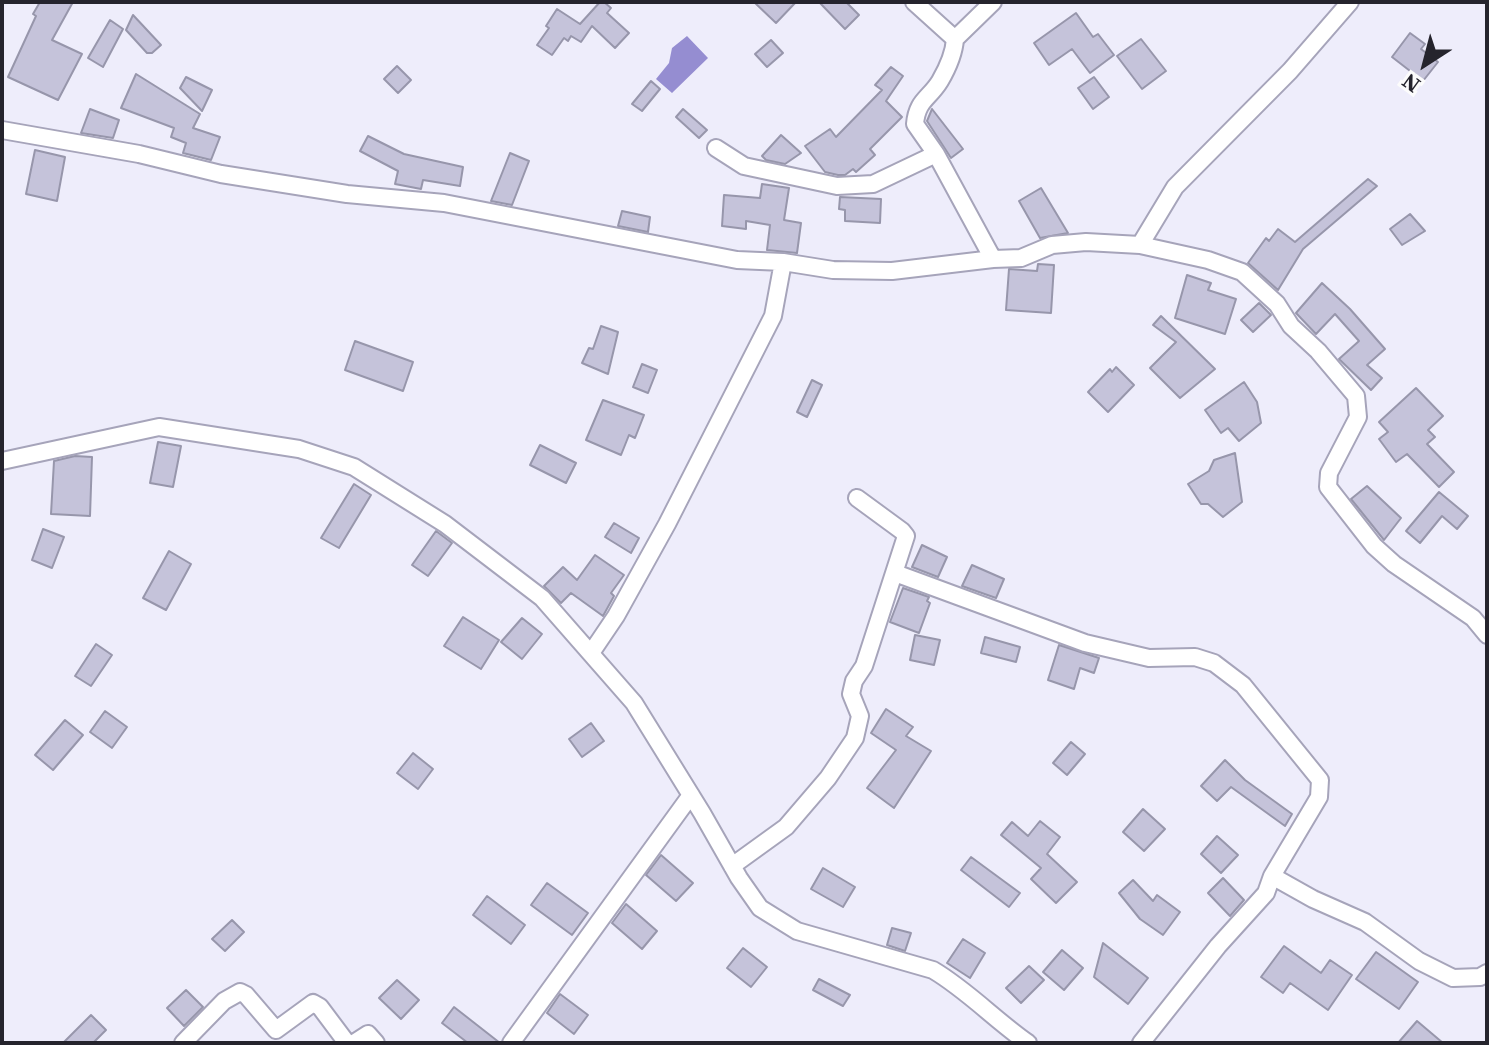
<!DOCTYPE html>
<style>
body{margin:0}
#map{position:relative;width:1489px;height:1045px;overflow:hidden;background:#eeedfb;font-family:"Source Serif 4",serif}
canvas{display:block}
.frame{position:absolute;inset:0;border:4px solid #25242d;pointer-events:none}
.north{position:absolute;left:1385px;top:24px;width:80px;height:80px;-webkit-text-stroke:6px #fcfcfc;paint-order:stroke;rotate:216deg;font-size:22px;font-weight:700;line-height:32px;text-align:center;color:#25242d}
.north::after{content:'';display:block;margin:auto;width:28px;height:36px;background:#25242d;clip-path:polygon(50% 0,100% 100%,50% 72%,0 100%)}
</style>
<div id="map">
<canvas width="1489" height="1045"></canvas>
<div class="frame"></div>
<div class="north">N</div>
</div>
<script>
const ctx = document.querySelector('canvas').getContext('2d');
ctx.lineJoin = 'round';
function fill(path, color) {
  ctx.fillStyle = color;
  ctx.fill(path, 'evenodd');
}
function strokePath(path, color, width, dash) {
  ctx.strokeStyle = color;
  ctx.lineWidth = width;
  ctx.lineCap = dash ? 'butt' : 'round';
  ctx.setLineDash(dash || []);
  ctx.stroke(path);
}
fill(new Path2D(`
 M687 36 708 58 672 93 656 79 669 63 672 48Z`), '#958dd1');
const building = new Path2D(`
 M40 2H73L52 40 82 54 58 100 8 77 36 16 33 14Z
 M600 2H604L611 8 607 13 629 33 615 48 592 26 581 42 571 36 568 41 564 38 552 55 537 45 549 28 546 26 557 9 580 24Z
 M754 2H796L776 23Z
 M819 2H846L859 15 845 29Z
 M1076 13 1093 37 1098 34 1114 55 1090 73 1072 49 1049 65 1034 43Z
 M133 15 161 45 152 53H147L126 30Z
 M110 20 123 29 103 67 88 58Z
 M1410 33 1425 44 1421 49 1438 62 1423 81 1392 57Z
 M1141 39 1166 71 1142 89 1117 56Z
 M771 40 783 53 767 67 755 54Z
 M397 66 411 80 398 93 384 79Z
 M891 67 903 76 886 101 902 117 870 149 875 155 856 172 853 169 845 175H838L825 172 805 146 830 129 836 137 882 90 875 85Z
 M136 74 200 114 193 128 220 137 211 160 183 153 186 143 171 137 174 128 121 108Z
 M186 77 212 90 202 111 180 88Z
 M1094 77 1109 97 1093 109 1078 88Z
 M651 81 660 89 642 111 632 104Z
 M90 109 119 120 113 138 81 133Z
 M683 109 707 130 699 138 676 117Z
 M932 109 963 149 951 158 927 121Z
 M781 135 801 153 785 164 766 160 762 156Z
 M368 136 404 154 463 167 460 186 423 180 421 189 395 184 398 171 360 151Z
 M35 150 65 157 57 201 26 194Z
 M510 153 529 161 512 205 491 201Z
 M1368 179 1377 186 1303 249 1278 290 1248 263 1266 238 1269 241 1278 229 1295 242Z
 M762 184 789 188 784 220 801 223 797 253 767 250 770 225 746 221V229L722 226 724 195 760 198Z
 M1041 188 1068 233 1040 238 1019 201Z
 M840 197 881 199 880 223 845 221V210L839 209Z
 M622 211 650 217 648 232 618 226Z
 M1410 214 1425 231 1402 245 1390 229Z
 M1038 264 1054 265 1051 313 1006 310 1009 269 1037 271Z
 M1187 275 1211 283 1208 290 1236 299 1225 334 1175 318Z
 M1322 283 1350 309 1385 349 1367 365 1382 378 1371 390 1339 359 1359 341 1335 314 1316 334 1296 313Z
 M1259 303 1271 315 1253 332 1241 320Z
 M1161 316 1215 369 1180 398 1150 368 1176 342 1153 325Z
 M601 326 618 332 608 374 582 363 589 348 593 349Z
 M355 341 413 362 403 391 345 370Z
 M642 364 657 370 648 393 633 387Z
 M1116 367 1134 385 1108 412 1088 392 1110 369 1112 372Z
 M812 380 822 385 807 417 797 412Z
 M1244 382 1257 402 1261 423 1239 441 1228 428 1221 433 1205 410Z
 M1416 388 1443 416 1428 430 1435 437 1427 444 1454 472 1439 487 1407 454 1396 462 1379 439 1388 432 1379 422Z
 M603 400 644 415 635 438 629 435 621 455 586 440Z
 M158 442 181 446 173 487 150 483Z
 M540 445 576 463 566 483 530 465Z
 M1235 453 1242 502 1223 517 1208 504H1201L1188 484 1209 471 1214 460Z
 M75 456 92 457 90 516 51 514 54 461Z
 M354 484 371 495 339 548 321 538Z
 M1367 486 1401 518 1384 540 1351 499Z
 M1439 492 1468 516 1457 529 1442 516 1420 543 1406 531Z
 M614 523 639 538 631 553 605 537Z
 M43 529 64 537 52 568 32 560Z
 M436 531 452 543 428 576 412 565Z
 M922 545 947 557 938 577 912 567Z
 M169 551 191 564 166 610 143 598Z
 M595 555 624 575 611 593 614 596 603 616 571 593 561 603 544 586 563 567 577 580Z
 M972 565 1004 579 996 598 962 586Z
 M903 588 929 597 927 601 930 603 919 633 890 622Z
 M463 617 499 640 481 669 444 646Z
 M522 618 542 634 522 659 501 642Z
 M915 635 940 640 934 665 910 660Z
 M985 637 1020 647 1016 662 981 653Z
 M96 644 112 655 91 686 75 676Z
 M1059 645 1099 658 1094 673 1080 668 1074 689 1048 680Z
 M886 709 913 727 906 736 931 751 894 808 867 788 896 750 871 733Z
 M105 711 127 727 112 748 90 732Z
 M65 720 83 735 53 770 35 755Z
 M591 723 604 741 582 757 569 739Z
 M1071 742 1085 754 1067 775 1053 763Z
 M413 753 433 769 418 789 397 773Z
 M1225 760 1245 780 1292 814 1285 826 1231 787 1217 801 1201 786Z
 M1143 809 1165 829 1144 851 1123 832Z
 M1040 821 1060 837 1047 854 1077 882 1056 903 1031 879 1041 868 1001 835 1012 822 1028 836Z
 M1217 836 1238 855 1221 873 1201 854Z
 M661 855 693 883 676 901 646 875Z
 M971 857 1020 893 1009 907 961 870Z
 M823 868 855 887 843 907 811 889Z
 M1223 878 1244 900 1230 916 1208 893Z
 M1133 880 1153 901 1157 895 1180 912 1163 935 1140 919 1119 893Z
 M547 883 588 913 572 935 531 905Z
 M487 896 525 925 511 944 473 915Z
 M626 904 657 931 642 949 612 923Z
 M232 920 244 932 225 951 212 939Z
 M892 928 911 933 905 951 887 945Z
 M963 939 985 953 970 978 947 963Z
 M1103 943 1148 978 1128 1004 1094 977Z
 M1284 946 1321 973 1330 960 1352 975 1328 1010 1290 983 1283 993 1261 977Z
 M743 948 767 967 751 987 727 968Z
 M1062 950 1083 968 1064 990 1043 972Z
 M1376 952 1418 982 1399 1009 1356 979Z
 M1029 966 1044 980 1021 1003 1006 988Z
 M819 979 850 995 843 1006 813 990Z
 M397 980 419 1000 401 1019 379 998Z
 M186 990 203 1007 184 1026 167 1008Z
 M560 994 588 1015 574 1034 547 1013Z
 M454 1007 500 1043H468L442 1023Z
 M91 1015 106 1030 93 1043H63Z
 M1417 1021 1443 1043H1398Z`);
fill(building, '#c5c3da');
strokePath(building, '#9796ab', 2);
const street = new Path2D(`
 M914 2 955 39C954 54 947 69 940 81 929 99 917 100 915 124L936 154 993 259 1021 258 1052 245 1086 242 1140 245 1208 260 1242 272 1277 304 1291 326 1318 351 1356 396 1358 417 1329 473 1328 487 1374 546 1394 564 1473 618 1487 635
 M955 39 993 2
 M2 130 139 154 221 174 347 194 444 203 737 260 783 262 833 270 892 271 993 259
 M716 148 744 166 837 186 873 184 936 154
 M1140 245 1175 187 1290 71 1350 2
 M2 461 159 427 299 449 354 467 445 524 542 598 634 703 702 813 739 878 760 908 797 931 933 970C967 990 995 1020 1028 1043
 M895 573 1085 643 1149 658 1195 657 1214 663 1243 685 1320 780 1319 797 1272 876
 M591 653 616 616 667 524 773 316 783 262
 M732 866 786 827 828 778 855 738 860 716 851 694 854 681 864 666 906 536 902 531 857 498
 M183 1043 224 1001 240 992 246 995 276 1030 313 1003 320 1007 347 1043
 M354 1043 368 1034 376 1043
 M511 1043 691 795
 M1141 1043 1218 946 1266 893 1272 876 1313 899 1365 922 1419 961 1453 978 1480 977 1487 973`);
strokePath(street, '#a6a4ba', 20);
strokePath(street, '#fff', 16);
</script>
